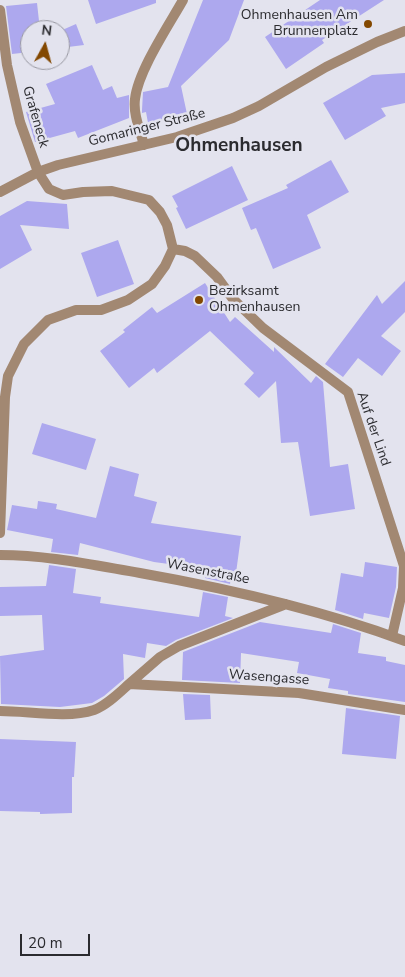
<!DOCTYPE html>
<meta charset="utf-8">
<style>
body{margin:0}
#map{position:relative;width:405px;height:977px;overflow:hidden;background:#e3e3ee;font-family:"Nunito Sans",sans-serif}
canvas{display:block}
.north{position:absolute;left:20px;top:20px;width:50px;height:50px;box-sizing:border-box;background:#e3e3ee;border:1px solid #9999a2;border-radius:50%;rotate:7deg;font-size:14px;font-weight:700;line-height:20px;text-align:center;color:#2b2b2f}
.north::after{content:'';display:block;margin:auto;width:18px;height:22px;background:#834800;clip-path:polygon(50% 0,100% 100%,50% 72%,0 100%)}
.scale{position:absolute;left:20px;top:934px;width:70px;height:22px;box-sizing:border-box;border:2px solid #2b2b2f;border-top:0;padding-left:6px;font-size:15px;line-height:18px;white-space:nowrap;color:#2b2b2f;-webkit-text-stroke:4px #e3e3ee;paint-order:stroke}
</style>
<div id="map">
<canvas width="405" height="977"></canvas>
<div class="north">N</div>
<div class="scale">20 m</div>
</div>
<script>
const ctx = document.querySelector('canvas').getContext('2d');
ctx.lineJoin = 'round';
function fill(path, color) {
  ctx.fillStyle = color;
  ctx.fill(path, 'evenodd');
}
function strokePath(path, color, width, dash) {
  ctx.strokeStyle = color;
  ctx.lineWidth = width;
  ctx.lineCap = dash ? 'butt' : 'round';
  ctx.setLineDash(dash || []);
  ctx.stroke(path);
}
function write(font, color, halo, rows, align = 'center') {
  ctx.font = font + ' "Nunito Sans",sans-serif';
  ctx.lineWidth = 5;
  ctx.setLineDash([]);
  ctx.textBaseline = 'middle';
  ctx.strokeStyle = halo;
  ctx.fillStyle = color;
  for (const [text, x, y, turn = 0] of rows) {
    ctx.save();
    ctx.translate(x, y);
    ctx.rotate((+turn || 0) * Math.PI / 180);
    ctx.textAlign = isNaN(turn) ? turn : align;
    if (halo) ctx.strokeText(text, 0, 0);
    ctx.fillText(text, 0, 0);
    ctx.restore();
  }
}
fill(new Path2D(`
 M88 0H156V3L96 24Z
 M203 0H244L229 40 181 86 187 114 148 123 146 112 142 113V110L143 92 168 87Z
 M320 0H384L322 40 324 43 286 69 265 37Z
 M37 3 40 30H30V52L12 54 6 6Z
 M76 24 84 45 60 48V31Z
 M92 65 103 90 112 86 117 98 129 95V118L78 138 75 131 35 142 26 112 55 104 46 84Z
 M405 73V103L381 108 386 116 345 140 323 103 372 75Z
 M331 160 349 192 307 215 321 248 273 269 256 228 251 230 242 208 288 188 286 185Z
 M232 166 248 200 186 229 176 208 178 207 172 196Z
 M27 201 67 204 69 229 20 225 32 250 0 269V216Z
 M118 240 134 284 97 297 81 253Z
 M405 281V312L381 336 401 351 382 376 358 358 343 377 325 364 377 295 382 304Z
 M205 283 230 322 235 317 274 352V347L311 383 316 376 323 382 330 467 348 464 355 509 310 516 298 442 281 443 276 381 259 398 244 384 254 373 210 331 157 373 154 368 129 388 100 351 125 332 123 330 152 307 157 313Z
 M42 423 96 439 86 470 32 454Z
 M110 466 139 474 134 496 157 502 151 523 241 536 236 573 232 572 230 584 205 578 206 569 154 562 80 543 78 555 51 552 53 539 7 530 12 505 37 509 38 501 57 504 56 509 96 518Z
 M365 562 397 567 396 587 389 618 364 613 363 619 335 610 341 573 363 577Z
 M49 565 76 569 73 593 101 597 100 603 199 617 203 592 228 597 225 616 233 618 176 640 166 646 147 643 145 658 123 654 124 679 104 696 92 703 60 707 1 704 0 656 44 650 42 615 0 616V587L46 586Z
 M260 622 331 633 333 624 361 633 358 653 386 657V661L405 665V702L348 694V691L328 688 330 679 297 673 299 662 241 653 240 683 182 680 183 652Z
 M183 694 210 695 211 719 185 720Z
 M346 708 400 716 396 759 342 754Z
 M0 739 76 742 74 777H72V813L40 814V812L0 811Z`), '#ada8ee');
strokePath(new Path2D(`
 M0 10 7 65 20 122 38 172 49 189 63 195 83 192 112 191 149 200 160 212 167 225 173 249 165 266 152 284 128 300 101 310H76L48 320 24 344 8 376 5 397 0 533
 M144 145C140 130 133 114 135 99 138 71 169 25 183 0
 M0 192 38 172 58 165 177 137 233 118 259 106 326 67 377 42 405 31
 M173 249 185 251 195 256 217 277 233 299 263 328 348 392 404 566 403 588 392 636
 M0 555C47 555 93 565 140 573 230 589 319 609 405 641
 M129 684 160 657 179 646 286 604
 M0 711C29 711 67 719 94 710 107 705 119 693 129 684L299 693 405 710`), '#a28872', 10);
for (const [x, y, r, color] of [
 [368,24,5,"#834800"],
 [199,300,5,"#834800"]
]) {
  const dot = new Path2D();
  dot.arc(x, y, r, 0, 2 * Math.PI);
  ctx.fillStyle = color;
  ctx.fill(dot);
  strokePath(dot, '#e3e3ee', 2);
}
write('14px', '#2b2b2f', '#e3e3ee', [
 ["Ohmenhausen Am",358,16],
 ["Brunnenplatz",358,32],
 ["Bezirksamt",209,292,"left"],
 ["Ohmenhausen",209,308,"left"]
], 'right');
write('14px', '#2b2b2f', '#e3e3ee', [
 ["Grafeneck",35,117,74],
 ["Gomaringer Straße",147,128,-14],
 ["Auf der Lind",373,429,71],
 ["Wasenstraße",208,572,11],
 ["Wasengasse",269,678,4]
]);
write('bold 19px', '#2b2b2f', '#e3e3ee', [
 ["Ohmenhausen",239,146]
]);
</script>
